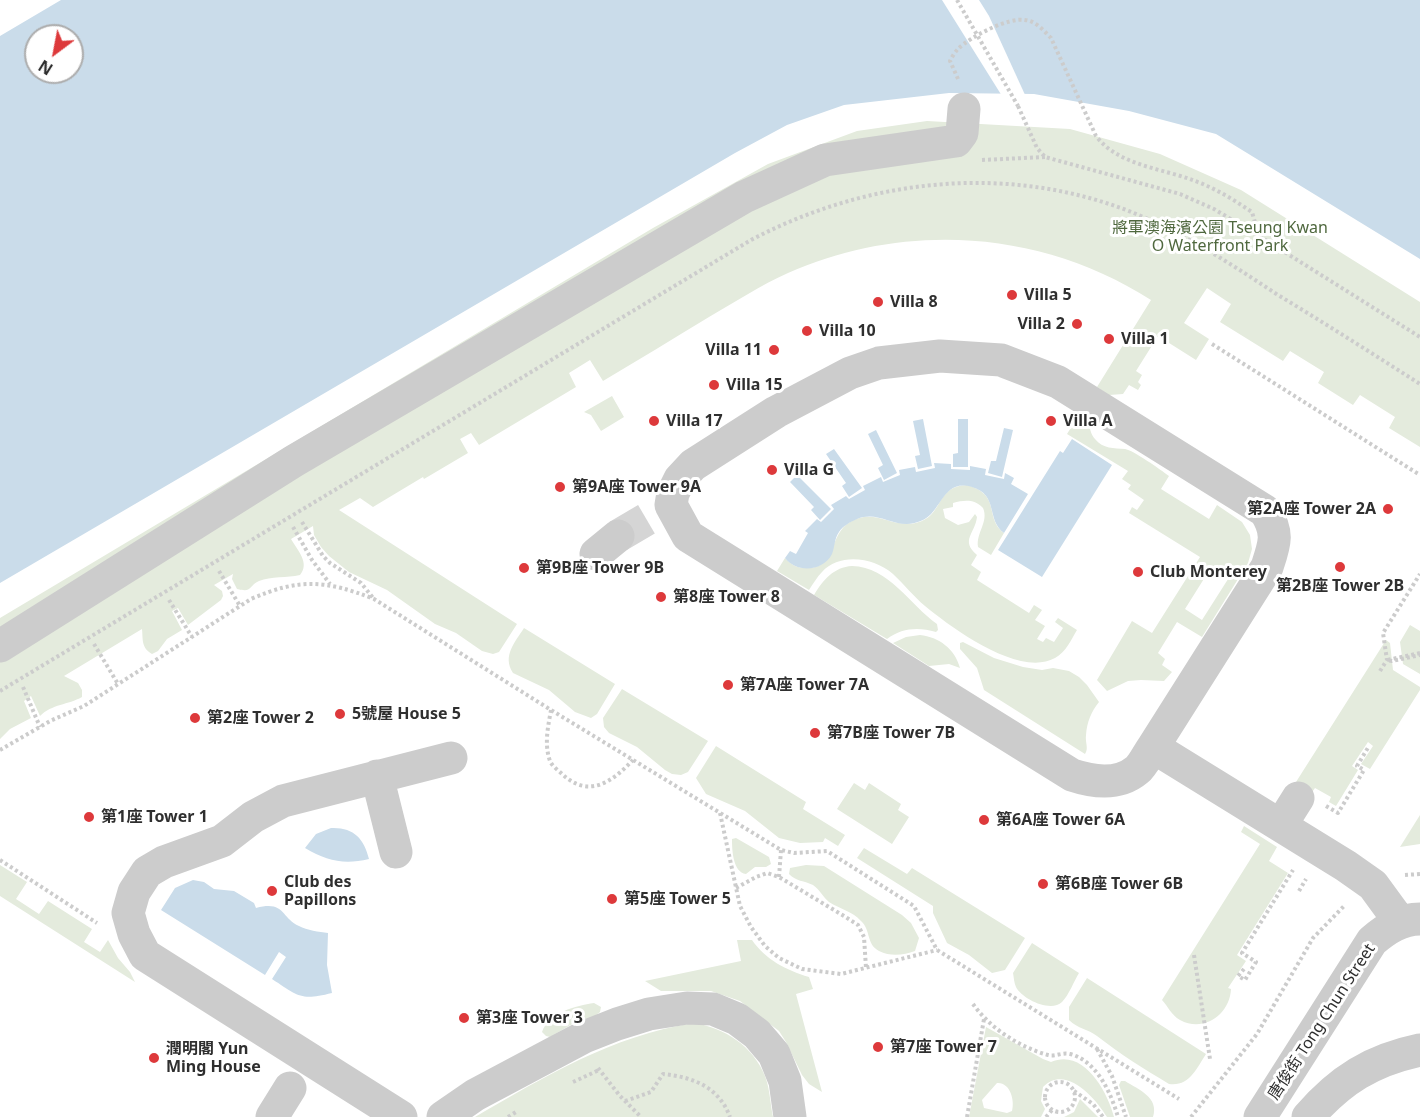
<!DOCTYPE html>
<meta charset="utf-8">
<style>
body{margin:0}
#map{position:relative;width:1420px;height:1117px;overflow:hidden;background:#fff;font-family:"Noto Sans",sans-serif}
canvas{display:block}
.north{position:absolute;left:24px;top:24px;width:60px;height:60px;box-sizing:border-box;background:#fff;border:2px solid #acacac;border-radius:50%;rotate:212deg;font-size:16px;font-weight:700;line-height:24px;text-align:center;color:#2f2f2f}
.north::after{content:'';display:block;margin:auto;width:21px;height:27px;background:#dd393b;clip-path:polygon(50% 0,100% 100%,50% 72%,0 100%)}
</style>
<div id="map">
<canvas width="1420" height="1117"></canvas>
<div class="north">N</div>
</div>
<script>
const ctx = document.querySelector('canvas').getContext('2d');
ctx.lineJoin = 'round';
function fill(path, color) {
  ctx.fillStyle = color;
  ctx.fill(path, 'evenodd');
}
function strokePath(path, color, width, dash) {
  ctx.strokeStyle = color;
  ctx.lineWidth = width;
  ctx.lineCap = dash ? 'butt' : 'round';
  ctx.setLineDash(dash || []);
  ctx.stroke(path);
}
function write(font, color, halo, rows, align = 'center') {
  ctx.font = font + ' "Noto Sans","Noto Sans TC",sans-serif';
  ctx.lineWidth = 6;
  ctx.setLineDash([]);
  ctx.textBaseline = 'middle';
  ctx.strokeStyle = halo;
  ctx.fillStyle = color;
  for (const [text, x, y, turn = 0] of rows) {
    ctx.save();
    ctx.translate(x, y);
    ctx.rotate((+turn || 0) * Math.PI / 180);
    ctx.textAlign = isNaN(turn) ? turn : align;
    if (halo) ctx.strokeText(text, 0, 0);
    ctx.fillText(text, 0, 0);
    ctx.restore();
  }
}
fill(new Path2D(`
 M927 121 1070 129 1160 154 1241 190 1420 302V447L1389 428 1395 417 1360 395 1353 405 1318 383 1324 372 1290 351 1283 361 1220 322 1231 304 1207 288 1184 323 1209 339 1196 360 1158 336 1136 371 1142 375 1138 382 1141 385 1138 390 1129 385 1123 394 1109 395 1097 387 1151 300C1042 230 906 221 788 273 761 285 735 302 709 317 673 339 638 360 603 381L590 360 569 373 576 387 479 445 471 433 460 439 468 453 424 479 423 477 373 507 360 498 339 510 517 624 499 652 493 654 482 651 456 633 435 624 387 590 349 572 329 556 321 547 314 535 313 526 291 539C298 551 310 563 300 575 287 578 271 576 259 581 248 586 253 593 237 589L232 579 233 574 214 585 222 591 223 596 221 600 188 625 178 608 172 611 182 630 167 639 158 651 152 654C141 648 143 639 142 629L64 676 78 683 82 690V697C68 705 52 704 40 716L31 696 24 701 31 718 10 729 0 739V618L653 228 768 164 857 131Z
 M612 396 624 417 601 431 591 415 584 412Z
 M1082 410C1092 422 1087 429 1095 439 1103 449 1114 448 1125 449 1133 450 1161 470 1169 476L1161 489 1209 519 1217 505 1242 522 1250 535 1252 549 1248 563 1202 637 1177 622 1158 653 1165 659 1162 665 1172 672 1164 681 1141 680 1128 681 1107 691 1097 680 1132 621 1152 633 1200 557 1129 513 1132 507 1137 510 1144 500 1128 489 1131 485 1122 479 1128 471 1067 434ZM1212 566 1230 576 1202 620 1185 609Z
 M967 485C1002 495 984 518 1004 533L991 555 978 547C976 532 989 522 983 508 974 499 965 500 953 503V507L943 509 945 518 958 525 969 522 975 514 977 517C975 534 960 540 977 555L971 565 981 572 977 580 1029 613 1034 605 1042 610 1035 620 1045 626 1037 639 1043 642 1046 638 1054 642 1063 628 1055 622 1058 618 1077 630C1071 640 1066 652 1055 658 1019 678 952 628 925 606 914 597 904 584 893 574 875 558 840 552 822 572 817 577 813 584 809 590L777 571 785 558C790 564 797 568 805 568 837 570 828 535 850 522 876 506 894 532 922 521 943 512 937 486 967 485Z
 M852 566C889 567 910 605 937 624L938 630 936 632C918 627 902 628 887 639L814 595C823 580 834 567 852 566Z
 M1410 625 1420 631V674L1403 664 1400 642Z
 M524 628 615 684 597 714 591 718 575 712 549 690 513 673C502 656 515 642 524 628Z
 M920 635C939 637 955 649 960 668L949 664 929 666 893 643 906 637Z
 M1386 640 1390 643 1393 670 1420 687V690L1370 769 1361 764 1373 746 1368 742 1352 766 1358 770 1336 806 1329 802 1331 797 1315 788 1310 795 1296 782Z
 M963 642 994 658 1023 667 1042 670 1053 668 1069 671 1079 677 1087 685 1099 702C1091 712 1087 722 1086 735 1085 743 1089 748 1085 754L984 690 977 668 960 649V643Z
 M622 689 708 741 688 772 681 775 672 774 665 770 637 747 609 733 604 727 603 718Z
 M716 746 806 802 803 809 845 835 838 846 825 838 823 842 800 843 779 838 745 811 706 794 696 778Z
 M854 783 865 790 869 783 901 804 898 810 909 817 892 844 837 809Z
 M1420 815V844L1400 847Z
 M1244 826 1277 847 1269 861 1288 873 1237 955 1246 961 1228 988 1231 989C1230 1014 1204 1033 1180 1020 1171 1015 1168 1006 1162 1000L1260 844 1241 832Z
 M736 838 769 857 771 864 766 867H755L746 874C733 872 732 851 732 839Z
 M864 848 907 874 912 868 1025 938 1005 970 992 973 969 955 947 943 933 913V906L857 858Z
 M0 865 27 882 16 899 39 914 48 901 92 929 84 942 100 952 108 940 118 958 130 972 135 982 0 896Z
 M806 865 824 866 902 915 911 923 919 938 915 951C904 955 891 957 879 951 866 944 871 930 861 921 852 911 840 909 829 902 823 897 820 890 813 885 805 881 795 881 789 874L790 868Z
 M737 940H752C766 960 786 970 809 977L813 989 796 994 822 1092 809 1084 802 1075 786 1042 779 1031 740 1001 711 991H661L645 981 741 961Z
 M1032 943 1079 973C1074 981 1069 995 1062 1002 1051 1013 1022 999 1016 987 1014 983 1014 978 1013 973Z
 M1087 978 1206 1054C1197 1068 1189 1087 1169 1084 1144 1069 1120 1054 1097 1036 1088 1029 1078 1029 1069 1020V1007Z
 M594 1003 601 1007 600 1012 595 1016 574 1023 550 1037 546 1036 542 1032C549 1012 576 1006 594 1003Z
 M694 1023C725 1028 753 1046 765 1076 770 1089 770 1103 773 1117H475C546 1076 611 1036 694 1023Z
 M986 1027 1043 1059 1051 1062C1083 1048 1107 1090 1114 1117H1107C1095 1097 1065 1064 1043 1087L1041 1101 1045 1109 1041 1117H969ZM997 1083C1010 1082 1015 1100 1012 1111L1007 1113 984 1108 982 1100Z
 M1121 1081H1125C1139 1090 1159 1097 1153 1117H1130L1119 1085Z
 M1080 1099 1098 1117H1064L1074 1112Z`), '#e4ebdd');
fill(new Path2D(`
 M61 0H1420V259L1216 134 1129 111 1034 94 949 93 844 105 787 125 735 153 0 583V36ZM36 36H72V72H36Z
 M923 419 932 466 918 469 915 456 920 455 913 421Z
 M958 419H968V467H953V454L958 453Z
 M1004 428 1013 430 1002 477 988 473 991 461H996Z
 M876 430 897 473 884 480 878 468 883 465 868 434Z
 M1072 439 1112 465 1042 577 998 550 1060 451 1063 453Z
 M834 449 862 488 849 497 842 486 846 483 826 454Z
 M934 463 951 464V469L970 470V466L986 469 985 475 1004 479 1005 473 1014 478 1011 484 1028 494 1004 533C986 520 999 495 972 487 943 478 942 511 923 520 896 533 881 509 857 519 850 522 843 526 839 532 834 539 835 547 832 554 823 572 796 573 785 558L790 551 796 554 808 533 805 531 817 519 821 522 834 509 831 505 846 496 849 499 865 490 863 486 881 477 883 482 900 475 899 470 915 467 916 472 935 468Z
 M797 475 831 509 820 520 811 510 814 507 790 482Z
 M331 828C353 827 364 838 369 859 344 865 327 861 305 848L316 834Z
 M193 880 204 882 214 889 234 891 254 903 256 908C285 900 281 918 299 926 307 930 319 932 328 933L327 965 332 993C300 1001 298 996 272 979L286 957 279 952 265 975 161 910 175 888Z`), '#cadcea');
fill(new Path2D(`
 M942 0H979L989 16 1026 97 1002 96Z`), '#fff');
strokePath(new Path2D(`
 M618 536 652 516`), '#d5d5d5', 33, [33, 16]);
strokePath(new Path2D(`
 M958 79 950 61C952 57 955 52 958 49 970 37 1008 17 1025 20 1036 21 1044 31 1051 38L1096 136C1119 166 1162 168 1195 181 1215 188 1234 200 1252 212L1259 236 1420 337
 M1018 106 1037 148 1045 157 1180 194 1214 209 1259 236
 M982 160 1045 157
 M1212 344 1420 475
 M302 522 323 556 330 563 361 583 374 599
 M293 527 312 560 330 584
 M219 571 240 606
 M169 600 192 637
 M94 644 118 684
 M1420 653 1387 660 1392 661 1420 655
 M1380 671 1387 660 1383 633 1420 574
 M23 687 40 727
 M0 691 751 240C871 177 1014 162 1141 216 1190 237 1234 266 1278 295 1326 324 1373 354 1420 384
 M551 710C548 727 544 744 550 761 552 766 558 770 562 774 589 799 612 782 633 760
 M0 750 50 721 84 706 251 599C299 578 326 580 374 599L551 710 781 850 794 853 827 851 914 906 937 950 1179 1099
 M1326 806 1338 813 1364 770 1357 766 1369 746
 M720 813 740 906 751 927 765 946 779 958 802 969 841 974 937 950
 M0 860 97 923
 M1405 875 1420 874
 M779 877 781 850
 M736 888 756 877 767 873 779 877 844 916 858 925 864 937 866 968
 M1299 891 1306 879
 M1194 955 1210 1059
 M1244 969 1238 976 1245 980 1256 962 1242 953 1293 870
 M973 1004C990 1028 1019 1047 1048 1055 1055 1057 1062 1052 1070 1054 1097 1061 1111 1093 1118 1117
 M1097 1049 1112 1076 1126 1117
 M598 1068 620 1096 641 1117
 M573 1082 599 1070
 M1045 1097a15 15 0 1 1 30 0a15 15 0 1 1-30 0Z
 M1074 1091 1093 1104 1103 1117
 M625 1101 651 1092 663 1074C693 1077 719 1087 730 1117
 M508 1117 516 1112
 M967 1117 984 1019
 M1046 1117 1052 1110
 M1191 1117 1257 1034 1313 938 1345 905`), '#ccc', 4, [3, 3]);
strokePath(new Path2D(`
 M596 554 618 536
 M0 646 294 461 744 197 825 160 956 141 962 133 964 109
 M1153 747 1267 567C1275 543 1279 533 1265 511L1058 382 1001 360 940 356 879 363 850 373 776 412 693 465 680 479 673 493 671 505 688 536 1072 775C1093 782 1118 786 1137 770 1143 765 1148 754 1153 747L1346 866 1373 885 1400 922
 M377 776 396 852
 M1281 825 1298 798
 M272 1117 290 1088
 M401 1117 145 955 134 934 128 913 134 892 147 872 164 862 222 841 253 817 283 801 451 758
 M443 1117 475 1095 584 1037 617 1024 649 1014 687 1008 713 1009 737 1019 757 1034 774 1054 785 1081 790 1117
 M1260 1117 1372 941C1386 929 1401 919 1420 919
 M1308 1117C1340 1080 1372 1060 1420 1050`), '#ccc', 33);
strokePath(new Path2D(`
 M957 0 1018 106`), '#ccc', 4, [3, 3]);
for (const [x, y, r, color] of [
 [1012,295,6,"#dd393b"],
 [878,302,6,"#dd393b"],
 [1077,324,6,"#dd393b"],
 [807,331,6,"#dd393b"],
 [1109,339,6,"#dd393b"],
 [774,350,6,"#dd393b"],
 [714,385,6,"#dd393b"],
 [654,421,6,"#dd393b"],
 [1051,421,6,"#dd393b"],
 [772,470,6,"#dd393b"],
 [560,487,6,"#dd393b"],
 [1388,509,6,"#dd393b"],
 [1340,567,6,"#dd393b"],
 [524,568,6,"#dd393b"],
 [1138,572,6,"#dd393b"],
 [661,597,6,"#dd393b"],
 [728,685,6,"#dd393b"],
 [340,714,6,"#dd393b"],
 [195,718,6,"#dd393b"],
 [815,733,6,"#dd393b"],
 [89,817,6,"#dd393b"],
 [984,820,6,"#dd393b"],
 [1043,884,6,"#dd393b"],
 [272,891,6,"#dd393b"],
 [612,899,6,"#dd393b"],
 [464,1018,6,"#dd393b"],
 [878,1047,6,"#dd393b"],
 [154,1058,6,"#dd393b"]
]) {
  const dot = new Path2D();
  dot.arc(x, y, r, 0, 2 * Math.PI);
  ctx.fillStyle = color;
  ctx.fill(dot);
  strokePath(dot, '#fff', 2);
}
write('16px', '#4f683e', '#fff', [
 ["將軍澳海濱公園 Tseung Kwan",1220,228],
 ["O Waterfront Park",1220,246]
]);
write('bold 16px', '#2f2f2f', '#fff', [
 ["Villa 5",1024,295],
 ["Villa 8",890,302],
 ["Villa 2",1065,324,"right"],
 ["Villa 10",819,331],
 ["Villa 1",1121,339],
 ["Villa 11",762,350,"right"],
 ["Villa 15",726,385],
 ["Villa 17",666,421],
 ["Villa A",1063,421],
 ["Villa G",784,470],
 ["第9A座 Tower 9A",572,487],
 ["第2A座 Tower 2A",1376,509,"right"],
 ["第9B座 Tower 9B",536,568],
 ["Club Monterey",1150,572],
 ["第2B座 Tower 2B",1340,586,"center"],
 ["第8座 Tower 8",673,597],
 ["第7A座 Tower 7A",740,685],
 ["5號屋 House 5",352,714],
 ["第2座 Tower 2",207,718],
 ["第7B座 Tower 7B",827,733],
 ["第1座 Tower 1",101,817],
 ["第6A座 Tower 6A",996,820],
 ["Club des",284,882],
 ["Papillons",284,900],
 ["第6B座 Tower 6B",1055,884],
 ["第5座 Tower 5",624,899],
 ["第3座 Tower 3",476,1018],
 ["第7座 Tower 7",890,1047],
 ["潤明閣 Yun",166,1049],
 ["Ming House",166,1067]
], 'left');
write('16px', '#2f2f2f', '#fff', [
 ["唐俊街 Tong Chun Street",1322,1022,-57]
]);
</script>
